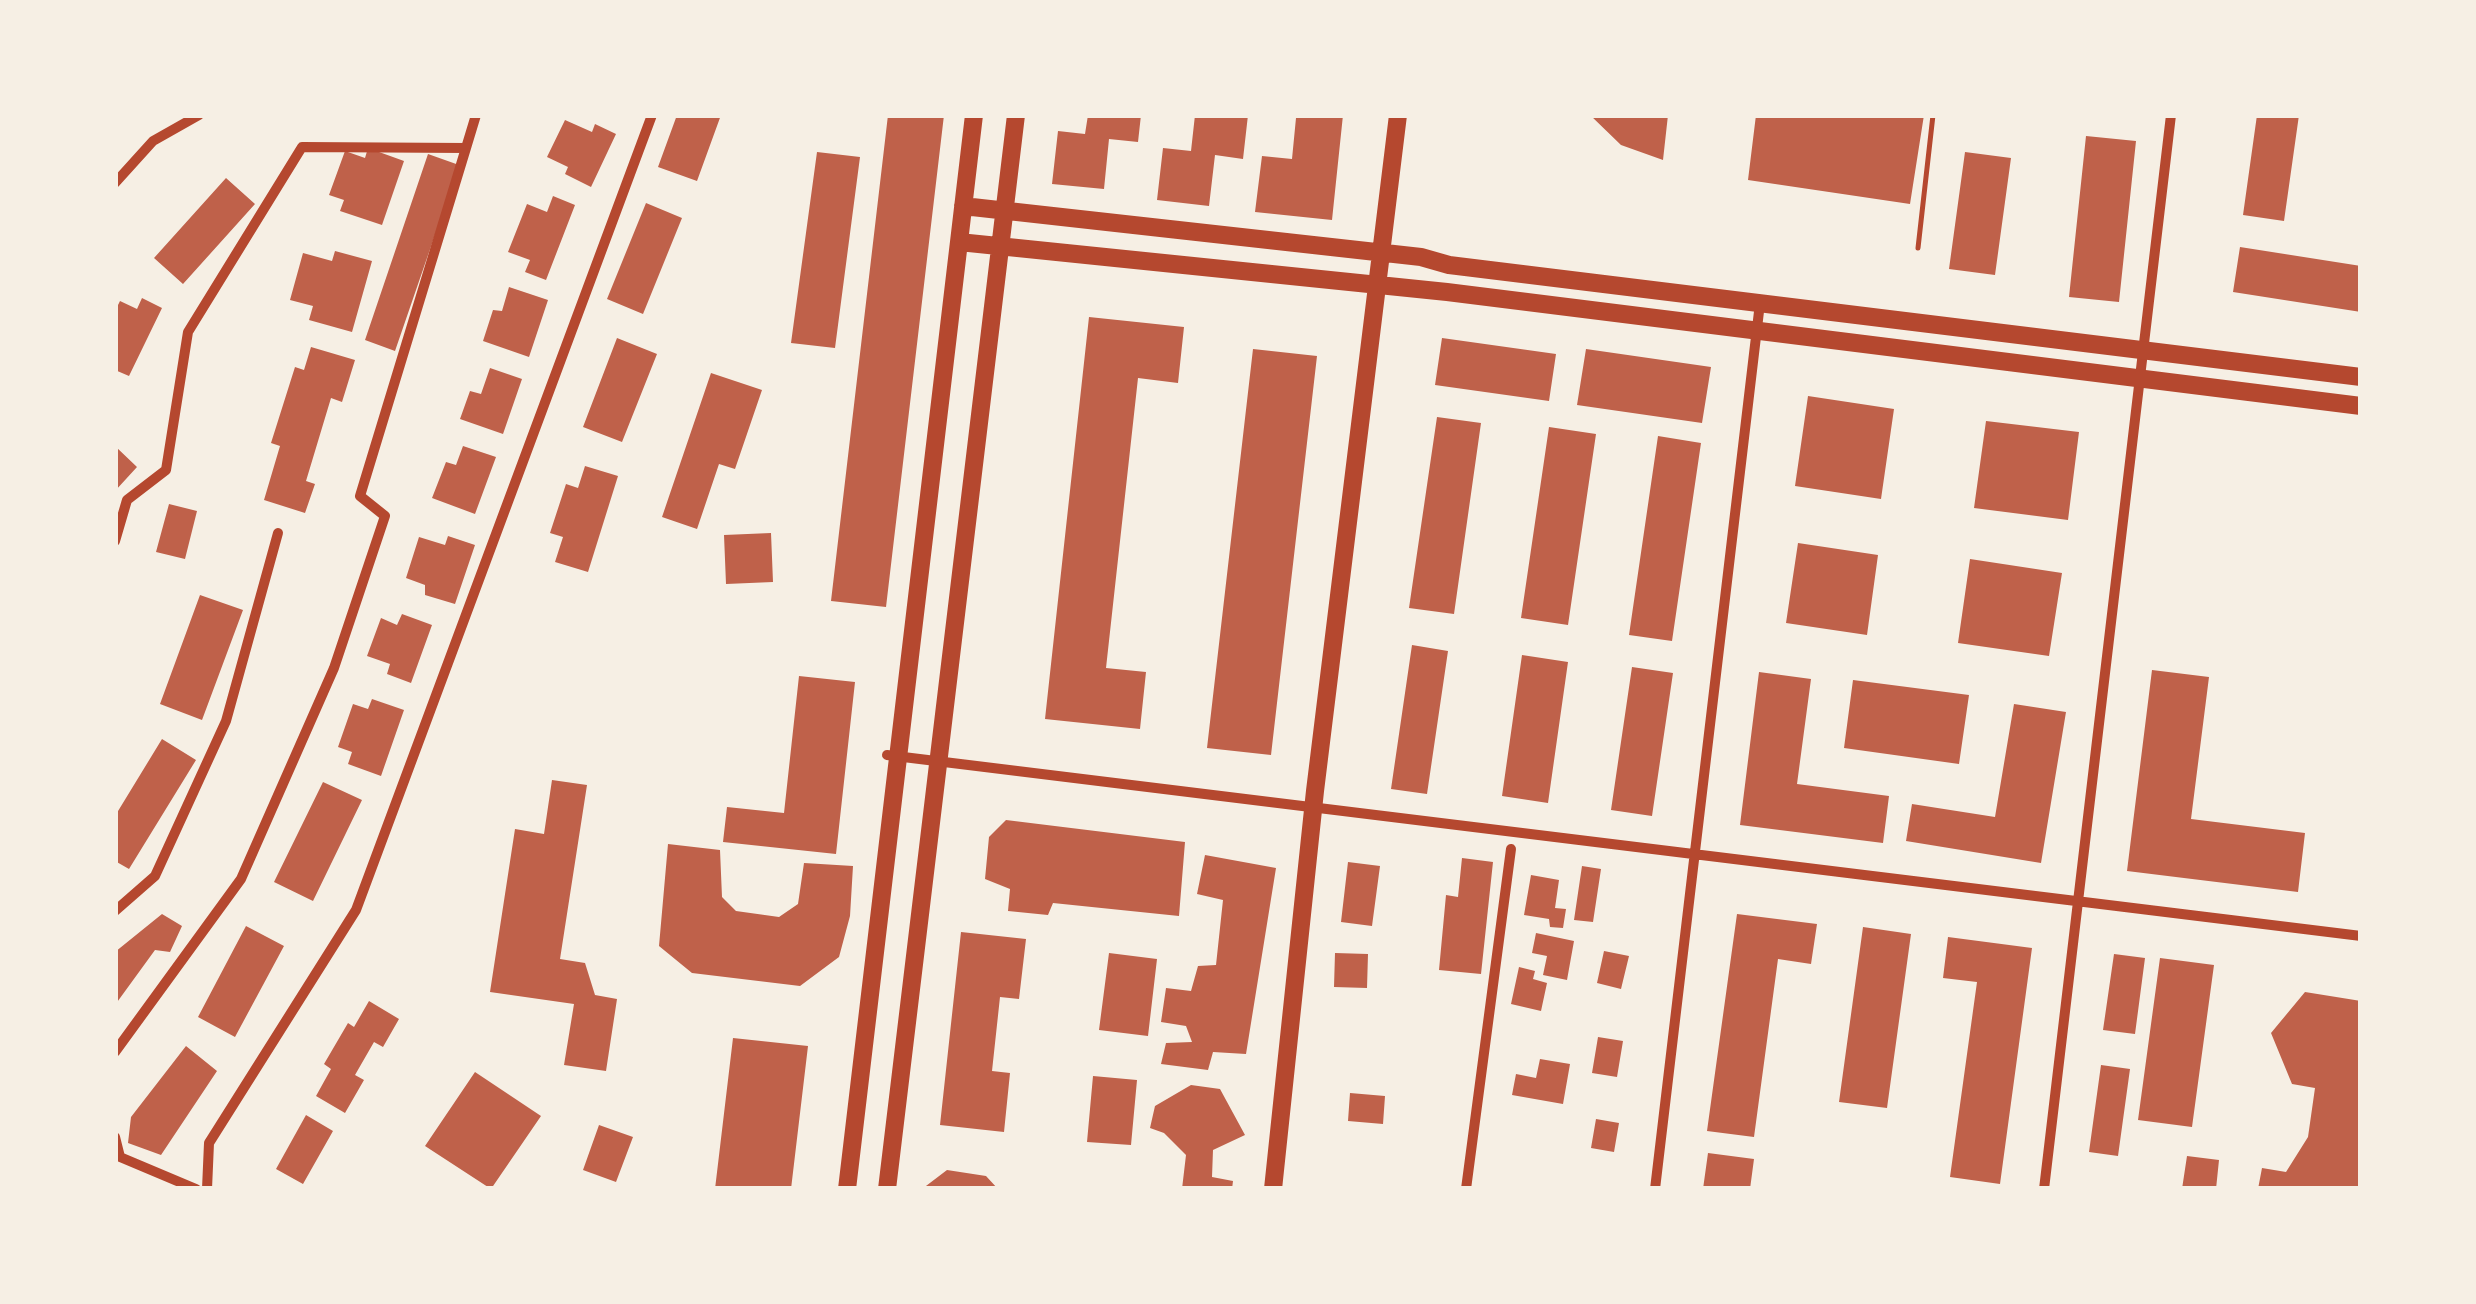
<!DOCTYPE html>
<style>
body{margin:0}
#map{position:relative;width:2476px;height:1304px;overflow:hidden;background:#f6efe4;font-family:"DM Sans",sans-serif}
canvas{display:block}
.frame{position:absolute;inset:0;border:118px solid #f6efe4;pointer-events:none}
</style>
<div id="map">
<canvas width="2476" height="1304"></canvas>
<div class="frame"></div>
</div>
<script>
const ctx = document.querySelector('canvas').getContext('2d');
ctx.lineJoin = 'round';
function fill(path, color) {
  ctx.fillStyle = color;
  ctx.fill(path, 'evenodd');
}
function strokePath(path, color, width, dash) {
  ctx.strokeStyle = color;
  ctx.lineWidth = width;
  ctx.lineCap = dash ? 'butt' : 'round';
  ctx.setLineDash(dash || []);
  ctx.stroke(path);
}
fill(new Path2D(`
 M677 115H721L697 181 658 167Z
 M888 115H944L886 607 831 601Z
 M1088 115H1141L1138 142 1109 139 1104 189 1052 184 1058 131 1085 134Z
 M1195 115H1248L1243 159 1215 155 1209 206 1157 200 1163 148 1191 151Z
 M1288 115H1343L1332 220 1255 212 1262 156 1292 159 1296 118Z
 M1590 115H1668L1663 160 1621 145Z
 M1756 115H1924L1910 204 1748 180Z
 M2257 115H2299L2284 221 2243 215Z
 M565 120 592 132 595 124 616 134 591 187 565 174 568 167 547 157Z
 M2086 136 2136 141 2119 302 2069 297Z
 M368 148 404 161 382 225 340 211 344 200 329 195 345 151 365 158Z
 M817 152 860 157 835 348 791 343Z
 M1965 152 2011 158 1995 275 1949 269Z
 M428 154 459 165 395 351 365 340Z
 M226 178 255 204 183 284 154 258Z
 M553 196 575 205 546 280 525 272 530 260 508 252 527 204 547 212Z
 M646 203 682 218 643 314 607 299Z
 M2240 247 2361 266V312L2233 292Z
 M335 251 372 261 352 332 309 320 313 306 290 300 303 253 332 261Z
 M509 287 548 300 529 357 483 341 493 310 502 311Z
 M142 298 162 308 129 376 115 370V311L120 301 137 309Z
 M1089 317 1184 327 1178 383 1138 378 1106 668 1146 672 1140 729 1045 719Z
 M617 338 657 354 622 442 583 427Z
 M1442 338 1556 354 1549 401 1435 385Z
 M311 347 355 360 342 402 331 398 306 481 315 484 305 513 264 500 280 446 271 443 295 367 304 370Z
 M1253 349 1317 356 1271 755 1207 748Z
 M1586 349 1711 367 1702 423 1577 405Z
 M490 368 522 379 503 434 460 419 470 391 481 394Z
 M711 373 762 390 735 469 719 464 697 529 662 517Z
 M1808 396 1894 409 1881 499 1795 486Z
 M1437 417 1481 423 1454 614 1409 608Z
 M1986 421 2079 432 2068 520 1974 508Z
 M1549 427 1596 434 1568 625 1521 618Z
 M1658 436 1701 443 1672 641 1629 635Z
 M115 446 137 467 115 491Z
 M463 446 496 457 475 514 432 498 446 462 456 465Z
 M585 466 618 476 588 572 555 562 563 537 550 533 566 484 578 488Z
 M169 504 197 511 185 559 156 552Z
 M771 533 773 582 726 584 724 535Z
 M448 536 475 545 455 604 425 595V585L406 578 419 537 445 545Z
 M1798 543 1878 555 1867 635 1786 623Z
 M1970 559 2062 573 2049 656 1958 643Z
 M200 595 243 610 202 720 160 704Z
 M402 614 432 625 411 683 387 674 390 664 367 656 381 618 397 625Z
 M1412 645 1448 651 1427 794 1391 789Z
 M1522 655 1568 662 1548 803 1502 796Z
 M1632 667 1673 673 1652 816 1611 810Z
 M2152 670 2209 677 2191 819 2305 833 2298 892 2127 871Z
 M1759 672 1811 679 1797 784 1889 796 1883 843 1740 825Z
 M799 676 855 682 836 854 723 842 727 807 784 813Z
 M1853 680 1969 695 1959 764 1844 748Z
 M372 699 404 710 381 776 348 764 352 752 338 747 353 704 368 709Z
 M2014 704 2066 712 2041 863 1906 841 1912 804 1995 817Z
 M162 739 196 760 129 869 115 861V816Z
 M552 780 587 785 560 959 585 963 595 995 617 999 606 1071 564 1065 574 1004 490 992 515 829 544 834Z
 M323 782 362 800 313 901 274 882Z
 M1006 820 1185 842 1179 916 1053 903 1048 915 1008 911 1010 889 985 879 989 837Z
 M668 844 720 850 722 897 736 911 779 917 798 904 804 863 853 866 850 916 839 957 800 986 692 973 659 946Z
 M1205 855 1276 868 1246 1054 1213 1052 1208 1070 1161 1064 1166 1043 1192 1042 1186 1026 1161 1022 1166 988 1191 991 1198 966 1216 965 1223 900 1197 894Z
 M1462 858 1493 862 1481 974 1439 970 1446 895 1458 897Z
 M1348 862 1380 866 1372 926 1341 922Z
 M1582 866 1601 869 1593 922 1574 920Z
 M1531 875 1559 880 1555 908 1566 909 1563 928 1550 927 1549 919 1524 915Z
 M162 914 182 926 170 952 155 950 115 1005V952Z
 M1737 914 1817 924 1811 964 1778 959 1754 1137 1707 1131Z
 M246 926 284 946 235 1037 198 1017Z
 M1863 927 1911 934 1887 1108 1839 1102Z
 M961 932 1026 939 1019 999 1000 997 992 1071 1010 1073 1004 1132 940 1125Z
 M1536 933 1574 941 1567 980 1543 975 1547 956 1532 953Z
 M1948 937 2032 948 2000 1184 1950 1177 1977 982 1943 978Z
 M1604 951 1629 956 1621 989 1597 983Z
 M1109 953 1157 959 1148 1036 1099 1030Z
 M1335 953 1368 954 1367 988 1334 987Z
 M2114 954 2145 958 2135 1034 2103 1030Z
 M2160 958 2214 965 2192 1127 2138 1120Z
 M1519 967 1535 971 1533 979 1547 983 1541 1011 1511 1004Z
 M2305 992 2361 1001V1189H2258L2262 1168 2286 1172 2308 1137 2315 1088 2292 1084 2271 1033Z
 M369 1001 399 1019 383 1047 374 1042 355 1075 364 1080 345 1113 316 1096 331 1069 324 1064 348 1023 354 1027Z
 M1598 1037 1623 1041 1617 1077 1592 1073Z
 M733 1038 808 1046 791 1189H715Z
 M186 1046 217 1071 161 1155 128 1143 131 1117Z
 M1540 1059 1570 1064 1563 1104 1512 1095 1516 1074 1536 1078Z
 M2101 1065 2130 1069 2118 1156 2089 1152Z
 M475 1072 541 1116 491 1189 425 1146Z
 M1093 1076 1137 1080 1131 1145 1087 1142Z
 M1191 1085 1220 1089 1245 1135 1213 1150 1212 1177 1233 1181 1232 1189H1182L1186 1155 1164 1133 1150 1128 1155 1106Z
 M1350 1093 1385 1096 1383 1124 1348 1121Z
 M306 1115 333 1131 303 1184 276 1169Z
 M1596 1119 1619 1123 1614 1152 1591 1148Z
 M599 1125 633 1137 616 1182 583 1170Z
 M1708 1153 1754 1159 1750 1189H1703Z
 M2187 1156 2219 1160 2216 1189H2182Z
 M947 1170 986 1176 998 1189H922Z`), '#bf614a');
strokePath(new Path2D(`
 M1918 248 1933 115`), '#b5482f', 5);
strokePath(new Path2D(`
 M115 183 153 141 199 115
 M115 541 127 500 166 470 188 332 302 147 466 148 476 115
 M887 755 2361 936
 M115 911 155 876 226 721 278 533
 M115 1052 241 879 334 668 385 516 360 496 466 148
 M115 1137 120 1157 196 1189
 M207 1189 209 1143 356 910 652 115
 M1466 1189 1511 849
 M1655 1189 1760 303
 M2044 1189 2171 115`), '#b5482f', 10);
strokePath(new Path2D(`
 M963 206 1421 257 1449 265 2361 377
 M959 242 1447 292 2361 406
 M847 1189 974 115
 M887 1189 1016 115
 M1273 1189 1315 791 1398 115`), '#b5482f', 18);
</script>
